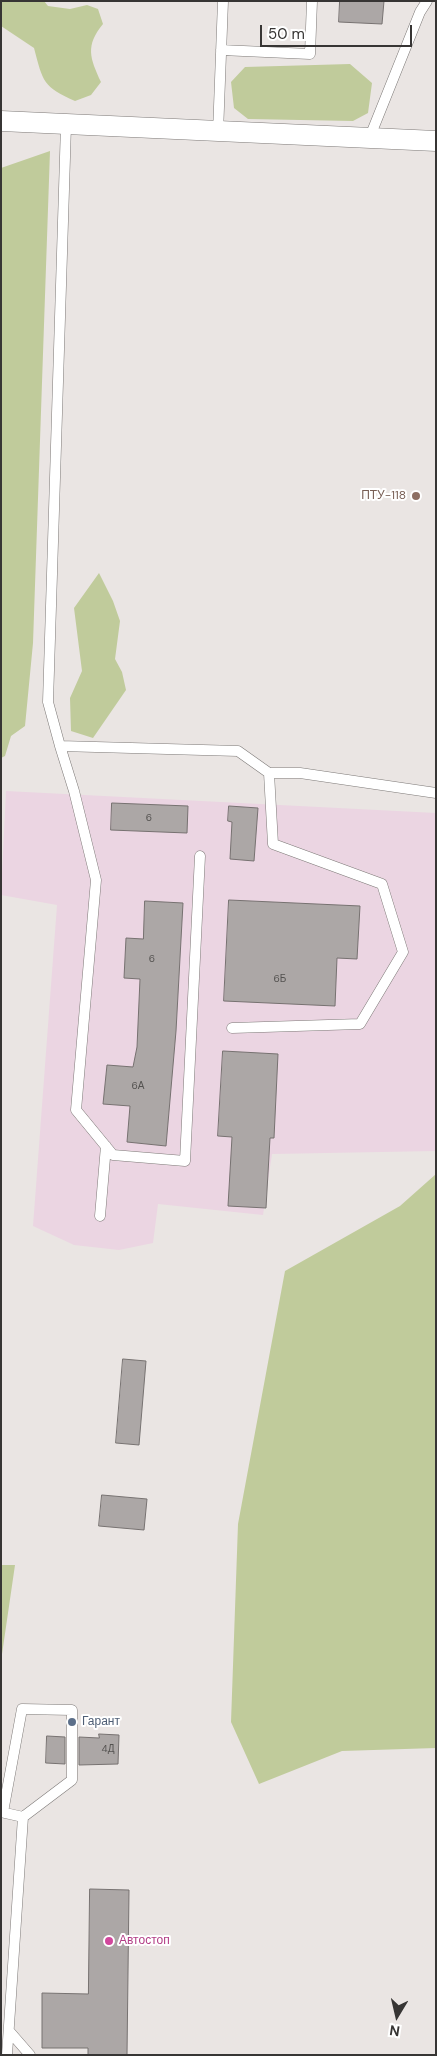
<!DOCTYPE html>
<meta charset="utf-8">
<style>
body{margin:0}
#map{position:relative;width:437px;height:2056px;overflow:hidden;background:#eae5e3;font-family:"DM Sans",sans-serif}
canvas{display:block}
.frame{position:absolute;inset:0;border:2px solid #373534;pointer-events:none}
.north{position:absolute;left:372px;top:1991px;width:50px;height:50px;-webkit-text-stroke:4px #fff;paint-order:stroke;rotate:189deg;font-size:14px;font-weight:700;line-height:20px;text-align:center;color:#373534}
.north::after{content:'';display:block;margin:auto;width:18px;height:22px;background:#373534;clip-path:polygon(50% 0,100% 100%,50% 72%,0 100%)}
.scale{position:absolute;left:260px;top:25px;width:152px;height:22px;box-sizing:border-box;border:2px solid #373534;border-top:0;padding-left:6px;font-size:15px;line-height:18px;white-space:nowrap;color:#373534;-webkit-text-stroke:4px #fff;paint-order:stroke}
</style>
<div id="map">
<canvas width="437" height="2056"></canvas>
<div class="frame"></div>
<div class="north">N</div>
<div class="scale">50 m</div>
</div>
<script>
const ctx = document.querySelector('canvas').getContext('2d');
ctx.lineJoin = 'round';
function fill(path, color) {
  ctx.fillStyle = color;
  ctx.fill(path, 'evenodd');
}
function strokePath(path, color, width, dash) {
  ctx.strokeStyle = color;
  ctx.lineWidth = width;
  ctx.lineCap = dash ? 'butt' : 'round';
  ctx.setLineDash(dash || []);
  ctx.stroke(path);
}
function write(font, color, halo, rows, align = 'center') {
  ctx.font = font + ' "DM Sans",sans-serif';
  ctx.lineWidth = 4;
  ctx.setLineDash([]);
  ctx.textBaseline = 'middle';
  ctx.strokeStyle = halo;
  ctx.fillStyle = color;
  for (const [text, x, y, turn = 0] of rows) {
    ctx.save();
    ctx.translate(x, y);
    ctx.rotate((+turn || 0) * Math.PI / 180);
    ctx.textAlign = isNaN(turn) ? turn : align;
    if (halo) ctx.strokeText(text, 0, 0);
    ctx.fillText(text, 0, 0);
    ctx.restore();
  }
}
fill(new Path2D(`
 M6 791 436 813V1151L272 1154 263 1215 158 1204 153 1243 119 1250 74 1245 33 1226 57 905 1 895Z`), '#ebd5e2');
fill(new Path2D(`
 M1 1H44L48 6 70 9 87 5 98 9 103 24C85 46 90 58 101 82L91 95 75 101C43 87 43 82 34 48L1 26Z
 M350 64 372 83 368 113 353 121 248 119 234 108 231 82 245 67Z
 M50 151 33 643 25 726 11 736 5 756 1 758V168Z
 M99 573 113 601 120 621 115 659 122 672 126 690 93 738 71 731 70 698 82 671 74 608Z
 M436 1174V1748L342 1751 259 1784 231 1722 238 1524 285 1271 400 1206Z
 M1 1565H15L1 1661Z`), '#c0cb9b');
const building = new Path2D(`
 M340 1H384L382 24 339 22Z
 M112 803 188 806 187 833 111 830Z
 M229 806 258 808 254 861 230 859 232 822 228 821Z
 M229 900 360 906 357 959 337 958 335 1006 224 1001Z
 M145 901 183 903 176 1031 166 1146 127 1142 130 1106 103 1104 107 1065 133 1067 137 1047 140 979 124 978 126 938 143 939Z
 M223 1051 278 1054 274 1138H270L266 1208 228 1206 232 1137 218 1136Z
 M123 1359 146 1361 139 1445 116 1443Z
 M102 1495 147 1499 144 1530 99 1526Z
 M99 1734 119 1735 118 1764 79 1765V1737L99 1738Z
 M47 1736 65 1737V1764L46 1763Z
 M90 1889 129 1890 127 2055H88V2048H42V1993L88 1994Z`);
fill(building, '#aca7a6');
strokePath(building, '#777271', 1);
const lane = new Path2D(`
 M221 50 310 54 312 1
 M66 125 48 702 60 746 238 751 269 773H300L436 793
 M218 133 223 1
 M369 139 420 12 427 1
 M60 746 74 791 96 880 76 1110 113 1155 185 1161 200 856
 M232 1028 360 1024 403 952 382 884 273 844 269 773
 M100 1216 106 1146
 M1 1812 23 1817 7 2055
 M3 1812 22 1709 72 1710V1780L23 1817
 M10 2032 30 2055`);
const street = new Path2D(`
 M1 121 436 141`);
strokePath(lane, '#7d7977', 11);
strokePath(street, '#7d7977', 21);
strokePath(lane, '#fff', 10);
strokePath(street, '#fff', 20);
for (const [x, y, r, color] of [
 [416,496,5,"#8d6e63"],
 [72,1722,5,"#5c6f8a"],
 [109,1941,5,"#d1479c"]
]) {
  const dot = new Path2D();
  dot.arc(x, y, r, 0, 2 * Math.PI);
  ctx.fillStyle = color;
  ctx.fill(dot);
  strokePath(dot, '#fff', 2);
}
write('10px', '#545250', null, [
 ["6",149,818],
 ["6",152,959],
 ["6Б",280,979],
 ["6А",138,1086],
 ["4Д",108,1749]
]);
write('12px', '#785e54', '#fff', [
 ["ПТУ-118",406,496]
], 'right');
write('12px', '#4e5e75', '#fff', [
 ["Гарант",82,1722]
], 'left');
write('12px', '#b23c85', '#fff', [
 ["Автостоп",119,1941]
], 'left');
</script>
